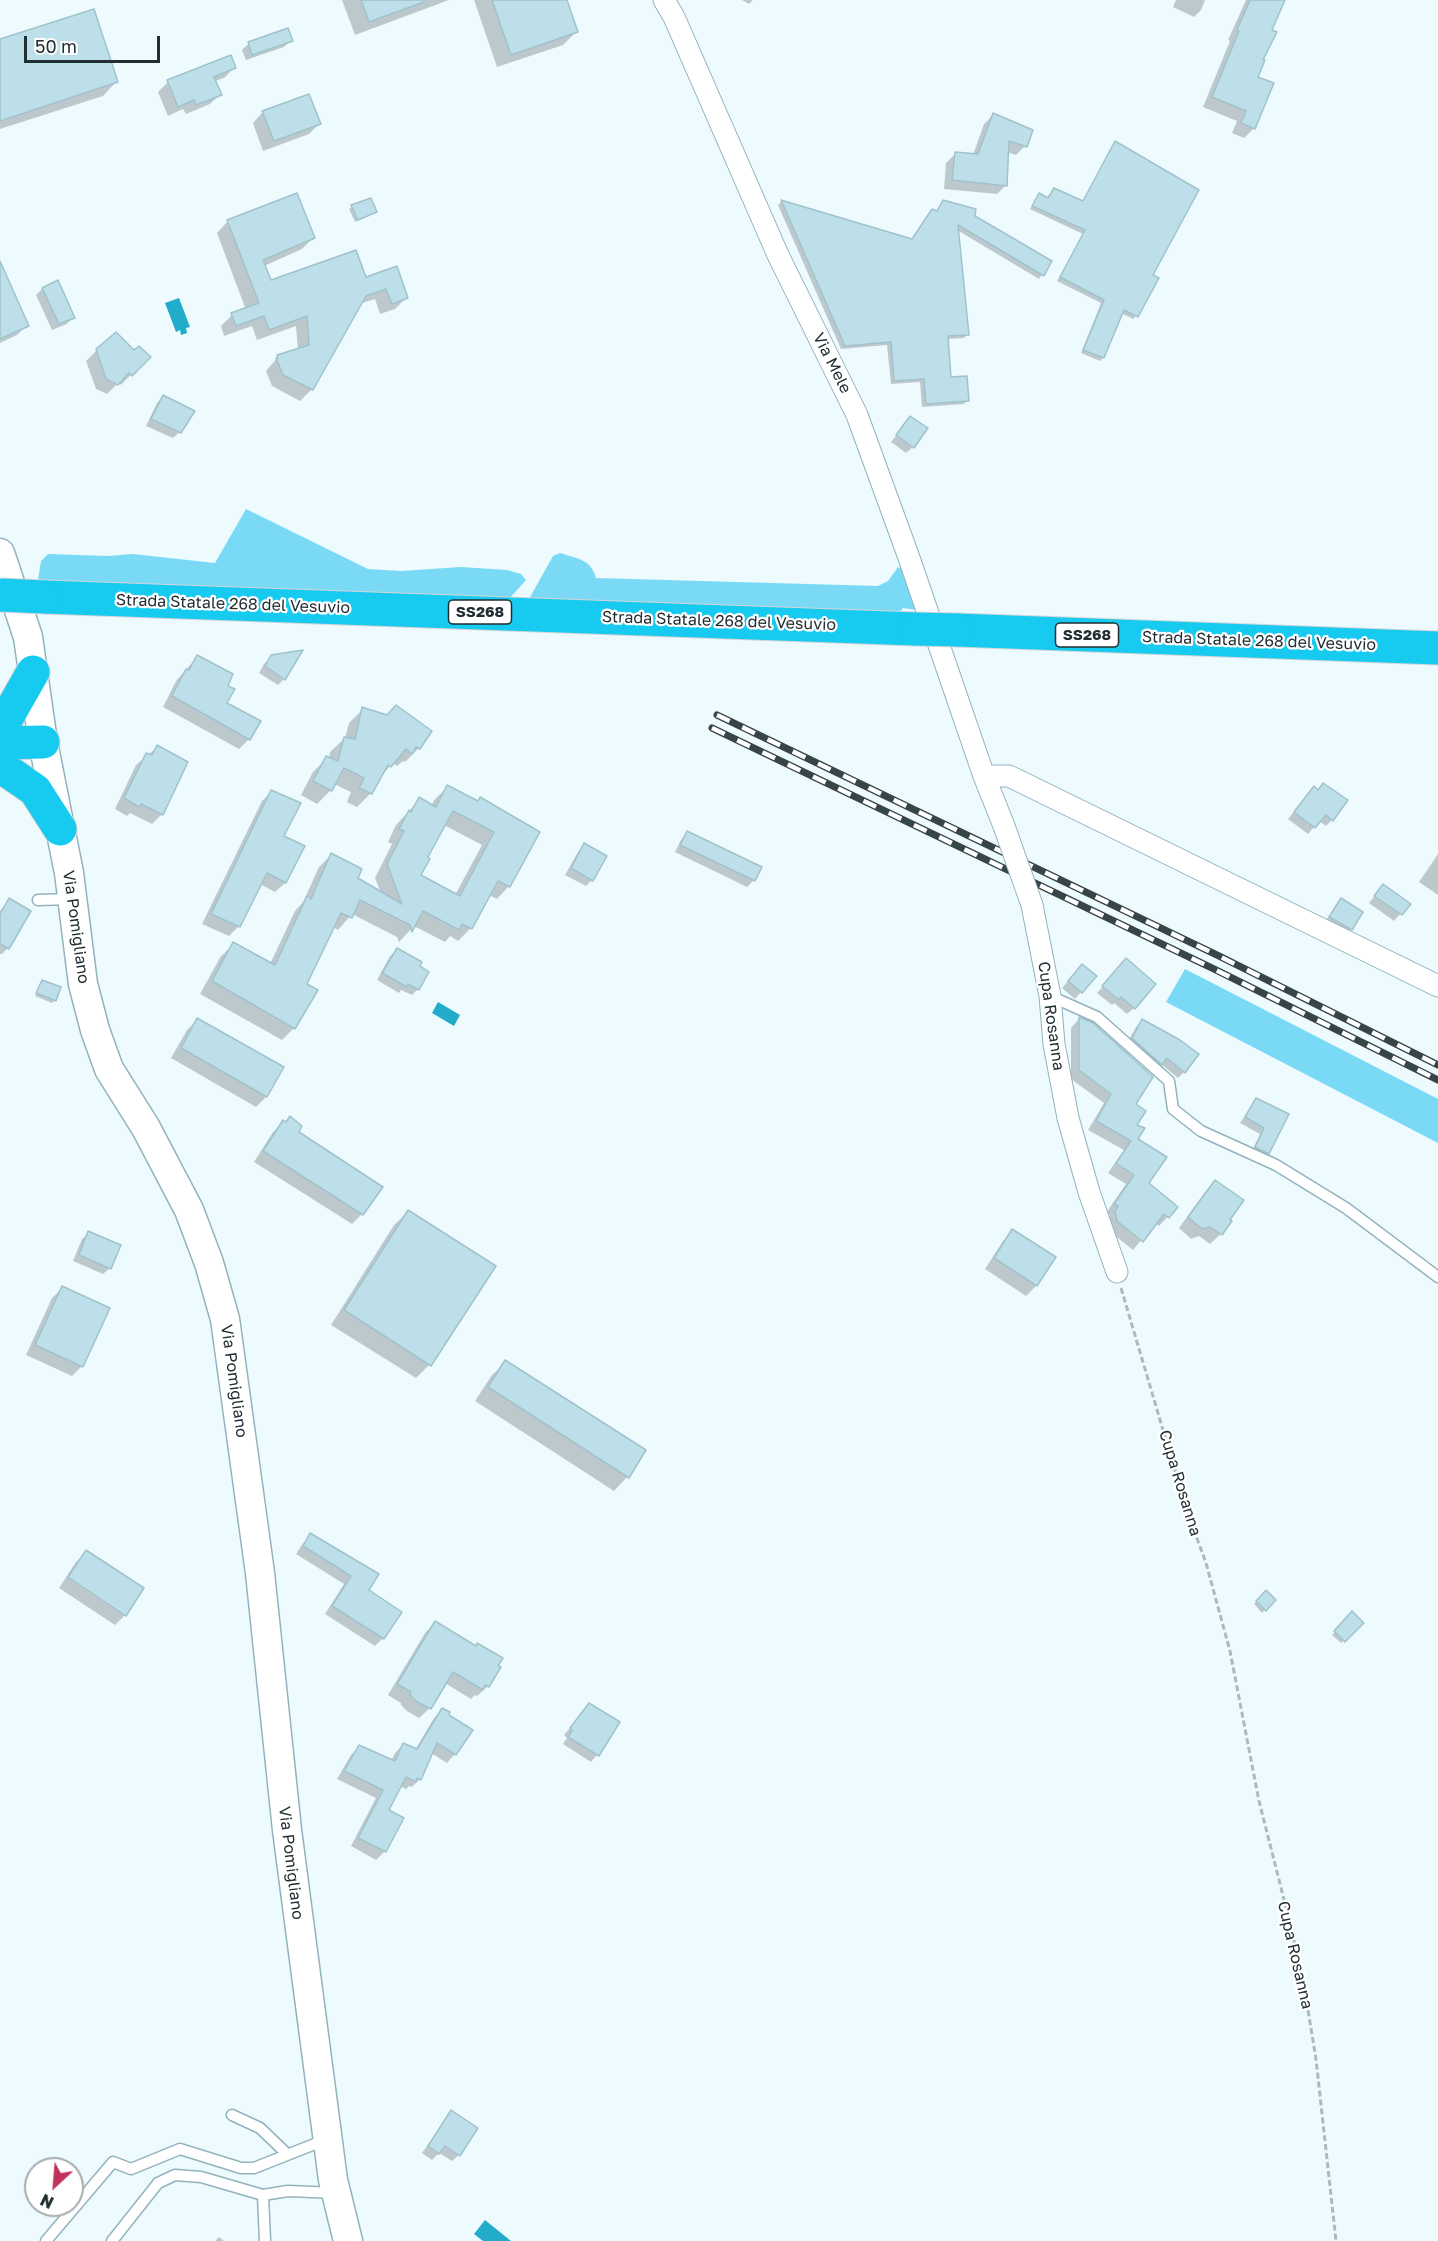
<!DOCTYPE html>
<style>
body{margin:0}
#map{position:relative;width:1438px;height:2241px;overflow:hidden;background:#edfbff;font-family:"Golos Text",sans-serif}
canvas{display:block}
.north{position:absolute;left:24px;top:2157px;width:60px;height:60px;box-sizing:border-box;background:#fff;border:2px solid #a6abad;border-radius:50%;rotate:206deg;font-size:16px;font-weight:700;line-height:24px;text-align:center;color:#212e32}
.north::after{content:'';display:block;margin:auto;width:21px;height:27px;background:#c1335d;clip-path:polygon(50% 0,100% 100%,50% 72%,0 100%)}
.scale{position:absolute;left:24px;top:36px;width:136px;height:27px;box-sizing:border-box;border:3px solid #212e32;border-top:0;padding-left:8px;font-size:18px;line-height:21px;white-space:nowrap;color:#212e32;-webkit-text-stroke:4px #fff;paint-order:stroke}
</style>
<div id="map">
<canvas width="1438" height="2241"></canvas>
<div class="north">N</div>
<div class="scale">50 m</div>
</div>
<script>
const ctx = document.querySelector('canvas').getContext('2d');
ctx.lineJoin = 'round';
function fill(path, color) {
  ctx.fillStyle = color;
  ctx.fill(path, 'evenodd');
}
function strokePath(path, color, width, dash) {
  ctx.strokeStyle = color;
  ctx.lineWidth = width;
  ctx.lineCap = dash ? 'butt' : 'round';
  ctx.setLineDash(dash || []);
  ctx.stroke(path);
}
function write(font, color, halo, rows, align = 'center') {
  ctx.font = font + ' "Golos Text",sans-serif';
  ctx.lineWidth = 4.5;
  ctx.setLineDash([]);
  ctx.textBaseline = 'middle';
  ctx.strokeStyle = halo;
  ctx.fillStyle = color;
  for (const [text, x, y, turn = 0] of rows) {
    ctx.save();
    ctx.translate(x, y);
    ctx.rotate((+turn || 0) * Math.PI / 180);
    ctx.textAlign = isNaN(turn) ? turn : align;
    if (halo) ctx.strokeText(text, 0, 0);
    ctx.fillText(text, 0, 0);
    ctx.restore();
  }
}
fill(new Path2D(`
 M246 509 368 569 401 571 461 567 507 570 521 574 526 580 510 598 38 580 41 561 48 554 108 556 133 554 215 563Z
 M560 553C578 559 591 559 596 578L878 586 888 581 898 567 907 572 922 611 903 608 899 613 529 599 553 556Z
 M1185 969 1438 1099V1143L1166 1002Z`), '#7adaf5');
fill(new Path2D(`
 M179 298 190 327 186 328 187 333 181 335 180 330 176 332 165 303Z
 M438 1002 460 1015 454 1026 432 1013Z
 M485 2220 511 2241H483L474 2234Z`), '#23abca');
fill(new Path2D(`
 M342 0H449L355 35Z
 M474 0H565L577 31 563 45 497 67Z
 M742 0H753L749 4Z
 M1176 0H1205L1201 10 1194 17 1173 7Z
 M1246 0H1284L1271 31 1256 78 1254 128 1244 138 1232 133 1237 121 1203 107 1230 41 1228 40Z
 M291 40 284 47 246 60 242 50 249 43Z
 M0 41 116 82 103 96 0 129Z
 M234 68 224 78 215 81 220 94 210 104 186 114 183 109 168 116 158 92 168 82Z
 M263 112 319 124 309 134 263 151 253 123Z
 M993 115 1025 146 1016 155 1007 152 1006 185 997 194 944 189 946 163 955 154 973 155 984 124Z
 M1115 143 1150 275 1136 316 1133 319 1121 313 1103 358 1100 361 1081 353 1101 303 1057 281 1083 234 1030 209 1039 195 1048 199 1082 203Z
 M944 201 1050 262 1039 279 957 230 968 334 964 338 947 339 950 378 967 400 964 404 922 407 920 382 891 384 887 345 841 349 778 205 781 202 911 241Z
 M352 207 376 212 355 222 349 209Z
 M228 221 313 238 302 249 264 266 270 282 365 279 406 298 395 309 380 314 375 299 359 304 312 389 300 401 272 386 266 371 278 357 298 351 296 326 257 340 252 326 224 336 221 326 232 315 246 310 217 233Z
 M0 272 27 325 17 335 0 343Z
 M42 289 73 317 67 324 52 330 36 295Z
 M97 350 134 352 148 357 121 385 119 382 107 394 96 389 86 361Z
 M163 397 180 432 173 438 146 426 157 403Z
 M910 418 913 447 906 453 891 442Z
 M197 657 226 686 225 704 249 739 239 749 163 707 176 681Z
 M271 657 284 679 278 685 259 673 264 664Z
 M363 709 419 748 405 762 403 761 397 766 393 763 381 776 371 793 357 807 347 802 351 792 334 784 331 790 317 804 301 795 313 772 327 758 329 759 330 752 345 738 349 723Z
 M157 747 162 814 152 824 130 813 127 816 115 809 136 765Z
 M1323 785 1332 820 1326 826 1319 821 1308 834 1288 819 1307 795 1317 791Z
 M448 787 476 802 480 799 538 833 509 886 497 899 489 895 471 928 458 941 450 936 445 942 414 926 399 942 397 937 352 914 338 930 333 927 305 984 294 1028 282 1040 200 994 221 956 234 944 270 964 295 911 303 902 319 867 331 855 356 878 381 893 375 878 392 844 388 842 396 825 420 799 431 806 435 799ZM444 825 482 845 455 895 419 876Z
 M272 791 282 837 303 847 285 883 275 892 260 884 239 926 229 936 202 924 262 801Z
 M687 833 754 880 747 887 675 852 681 840Z
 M584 845 592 880 586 886 565 875 578 852Z
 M1438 854V895L1419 882Z
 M1383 886 1409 904 1394 921 1369 903Z
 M9 900 8 948 2 954H0V911Z
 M1341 900 1350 929 1344 935 1323 924Z
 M397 950 418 989 412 995 401 990 399 993 377 980 390 956Z
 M1120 967 1134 1008 1127 1014 1114 1003 1112 1005 1097 993Z
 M1076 972 1095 976 1075 999 1062 988Z
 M42 981 55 1000 52 1003 35 996Z
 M1079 1019 1134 1104 1136 1139 1147 1183 1176 1208 1159 1226 1155 1223 1133 1250 1108 1230 1107 1222 1110 1215 1106 1213 1126 1184 1108 1173 1124 1150 1088 1130 1104 1103 1071 1079V1028Z
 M197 1020 282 1068 266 1097 256 1107 171 1058 187 1030Z
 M1142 1021 1184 1072 1178 1078 1161 1064 1155 1070 1126 1045 1136 1027Z
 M1256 1100 1287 1115 1268 1153 1263 1159 1251 1153 1260 1134 1240 1123Z
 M284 1122 362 1214 352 1224 254 1162 273 1132Z
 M1216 1182 1221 1234 1210 1244 1199 1236 1191 1239 1179 1228 1205 1192Z
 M408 1212 429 1365 416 1378 331 1325 394 1225Z
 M1013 1231 1054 1258 1036 1286 1026 1296 985 1269 1003 1241Z
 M89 1233 110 1268 103 1274 73 1261 82 1239Z
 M62 1288 82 1366 72 1376 26 1355 52 1298Z
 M506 1362 627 1477 614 1491 475 1401 492 1375Z
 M311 1535 367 1591 383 1638 375 1646 325 1614 344 1584 296 1554 303 1543Z
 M87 1552 125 1615 115 1625 59 1588 76 1562Z
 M1266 1592 1274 1600 1262 1613 1254 1604Z
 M1352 1613 1362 1623 1341 1643 1332 1635Z
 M435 1623 498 1667 488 1686 477 1696 475 1695 471 1699 445 1683 430 1708 419 1718 407 1711 401 1705V1703L388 1695 425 1633Z
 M589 1705 617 1723 597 1755 591 1762 563 1744 567 1738 564 1735Z
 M443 1709 455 1754 447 1763 431 1753 420 1779 412 1787 409 1786 406 1789 400 1786 387 1810 402 1819 385 1851 376 1860 351 1846 376 1798 337 1779 351 1755 359 1747 391 1761 395 1753 403 1745 415 1750 434 1718Z
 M451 2112 459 2155 452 2161 439 2153 432 2160 422 2153Z
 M219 2237 224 2241H215Z`), '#0003');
const building = new Path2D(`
 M361 0H424V2L369 22Z
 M492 0H567L578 32 511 55Z
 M1250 0H1285L1272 30 1277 32 1263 60H1265L1258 77 1274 83 1255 129 1241 123 1246 111 1212 97 1239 31 1237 30Z
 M94 9 118 82 0 121V39Z
 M288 28 293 41 252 55 248 42Z
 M231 55 236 68 214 77 222 95 196 105 194 100 178 107 167 80Z
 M309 94 321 124 274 141 262 111Z
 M993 113 1033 130 1027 147 1009 141 1007 186 952 180 955 152 978 154Z
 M1115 141 1199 190 1153 275 1159 278 1138 317 1124 310 1104 358 1083 350 1104 300 1060 277 1085 230 1032 206 1039 193 1048 198 1054 188 1083 201Z
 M297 193 315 238 263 260 271 280 356 250 366 277 397 266 408 298 392 304 386 289 366 296 313 390 283 375 276 358H278L277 355 309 345 307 316 269 330 264 316 236 326 231 313 259 303 227 220Z
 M371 198 377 212 358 220 351 205Z
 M781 200 912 239 932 209 937 211 943 200 976 209 975 216 1052 261 1044 276 958 225 969 335 948 336 951 377 967 376 969 401 926 404 924 379 894 381 891 342 845 346Z
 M0 261 29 326 0 339Z
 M58 280 75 318 59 324 42 288Z
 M116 332 134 350 139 346 151 357 132 376 129 373 118 385 106 379 96 349Z
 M163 395 195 411 181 433 151 419Z
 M910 416 928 428 914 448 896 435Z
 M303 650 285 680 265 666 271 655Z
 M197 655 233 674 228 686 235 689 227 703 261 721 250 740 172 696 186 669 189 670Z
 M396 705 432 731 420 749 416 747 412 754 406 749 391 767 388 765 372 794 359 788 364 778 344 768 332 791 313 781 326 756 338 761 344 737 355 739 362 707 387 715Z
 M157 745 188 762 163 815 141 804 139 807 124 798 146 753 152 755Z
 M1323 783 1348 800 1333 821 1326 815 1315 828 1294 812 1314 786 1318 790Z
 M447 785 478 801 480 797 540 832 510 887 498 881 472 929 462 924 459 930 423 911 412 932 410 925 360 900 352 918 341 913 307 984 318 990 295 1029 212 981 233 942 275 965 307 896 311 899 331 853 362 869 358 878 402 904 387 864 404 831 399 829 409 810 411 812 419 797 436 807ZM453 811 494 832 460 896 421 875 430 859 428 857Z
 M271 790 301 803 284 836 305 846 286 883 267 873 240 927 211 914Z
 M687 831 762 867 755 881 680 845Z
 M584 843 607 856 593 881 571 868Z
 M1383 884 1411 904 1402 915 1374 896Z
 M9 898 31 911 9 949 0 944V914Z
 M1341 898 1363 912 1352 930 1329 917Z
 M397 948 422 962 420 966 429 972 419 990 408 984 407 987 382 973Z
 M1126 958 1156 984 1135 1009 1121 997 1119 1000 1102 986Z
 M1082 964 1097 976 1082 993 1068 981Z
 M42 980 61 987 56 1001 36 993Z
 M1079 1017 1093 1023 1153 1077 1136 1104 1146 1111 1137 1125 1145 1128 1138 1139 1167 1157 1149 1183 1178 1207 1169 1218 1164 1214 1143 1242 1117 1221 1115 1212 1118 1206 1114 1204 1134 1175 1116 1163 1131 1141 1096 1121 1111 1094 1079 1070Z
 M197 1018 284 1067 267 1097 181 1048Z
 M1142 1019 1180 1040 1199 1054 1185 1073 1167 1058 1162 1065 1132 1038Z
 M1256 1098 1289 1114 1269 1154 1255 1147 1264 1128 1245 1117Z
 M290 1116 302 1126 299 1132 383 1187 363 1215 263 1151 283 1120 286 1122Z
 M1215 1180 1244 1200 1230 1220 1232 1221 1222 1235 1210 1227 1202 1229 1188 1217Z
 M408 1210 496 1266 431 1366 344 1310Z
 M1012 1229 1056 1257 1037 1286 994 1258Z
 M88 1231 121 1245 111 1269 79 1255Z
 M62 1286 110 1308 83 1367 35 1345Z
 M505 1360 646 1450 629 1478 488 1387Z
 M310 1533 379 1574 369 1590 402 1612 384 1639 332 1606 351 1576 303 1546Z
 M86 1550 144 1588 126 1616 68 1577Z
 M1266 1590 1276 1600 1266 1611 1256 1601Z
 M1352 1611 1364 1623 1345 1642 1334 1631Z
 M435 1621 476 1646 477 1643 503 1658 498 1666 501 1667 489 1687 485 1685 483 1690 453 1672 431 1709 417 1702 410 1695 411 1692 397 1684Z
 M589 1703 620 1722 599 1756 568 1737 572 1731 570 1728Z
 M442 1708 450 1712 449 1715 473 1730 456 1755 437 1743 421 1780 417 1778 416 1782 406 1777 389 1810 404 1818 386 1852 358 1838 383 1790 344 1771 359 1745 395 1761 403 1743 417 1749Z
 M451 2110 478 2128 460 2156 445 2146 439 2154 428 2146Z`);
fill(building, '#bddfe9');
strokePath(building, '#a1c2cc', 1.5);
const lane = new Path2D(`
 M38 900 72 899
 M1050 996 1097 1017 1169 1081 1173 1109 1201 1131 1276 1165 1346 1208 1438 1277
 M232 2115 260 2128 287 2154
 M263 2195 265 2241
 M46 2241 113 2162 131 2169 180 2149 241 2168H254L325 2140
 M112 2241 158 2183 175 2175 201 2177 263 2195 288 2191 336 2193`);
const street = new Path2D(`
 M664 0 674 17 778 255 857 415 908 555 984 776 1004 826
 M984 776H1009L1438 986
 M1032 905 1050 996 1054 1044 1068 1118 1089 1192 1117 1272`);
const secondary = new Path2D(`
 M0 553 28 637 43 742 69 873 83 984 95 1030 109 1069 146 1128 189 1210 209 1263 225 1319 260 1573 287 1830 333 2180 348 2241`);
const highway = new Path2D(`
 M45 597 916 629
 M957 630 1438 648
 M0 725 4 723 33 672
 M0 743 43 742
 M0 766 35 790 60 829`);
strokePath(lane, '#92b3bd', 13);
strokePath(street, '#92b3bd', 23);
strokePath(secondary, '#92b3bd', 31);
strokePath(highway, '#d3d5d6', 35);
strokePath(new Path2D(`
 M1121 1288 1187 1511 1206 1563 1230 1651 1259 1801 1292 1931 1307 2004 1316 2059 1336 2241`), '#acb9bd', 3, [6, 3]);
strokePath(lane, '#fff', 10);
strokePath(street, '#fff', 21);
strokePath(secondary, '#fff', 28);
strokePath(highway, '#17caef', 33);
const rail = new Path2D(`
 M717 715 1219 956 1438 1065
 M712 728 1214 969 1438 1080`);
strokePath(rail, '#374448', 7);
strokePath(rail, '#fff', 4.5, [14]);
const streetBridge = new Path2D(`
 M1004 826 1032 905`);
const highwayBridge = new Path2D(`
 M0 595 45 597
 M916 629 957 630`);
strokePath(streetBridge, '#92b3bd', 23, []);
strokePath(highwayBridge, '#d3d5d6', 35, []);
strokePath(streetBridge, '#fff', 21);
strokePath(highwayBridge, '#17caef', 33);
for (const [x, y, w] of [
 [480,612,63],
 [1087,635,63]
]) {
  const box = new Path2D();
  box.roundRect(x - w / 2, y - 12, w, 24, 4.5);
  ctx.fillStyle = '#fff';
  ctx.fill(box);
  strokePath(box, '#212e32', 1.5);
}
write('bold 15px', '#212e32', null, [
 ["SS268",480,612],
 ["SS268",1087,635]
]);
write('16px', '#212e32', '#fff', [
 ["Via Mele",832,363,63],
 ["Strada Statale 268 del Vesuvio",233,604,2],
 ["Strada Statale 268 del Vesuvio",719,621,2],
 ["Strada Statale 268 del Vesuvio",1259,641,2],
 ["Via Pomigliano",76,927,82],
 ["Cupa Rosanna",1051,1016,82],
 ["Via Pomigliano",234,1381,82],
 ["Cupa Rosanna",1180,1483,73],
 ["Via Pomigliano",291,1863,83],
 ["Cupa Rosanna",1295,1955,77]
]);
</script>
